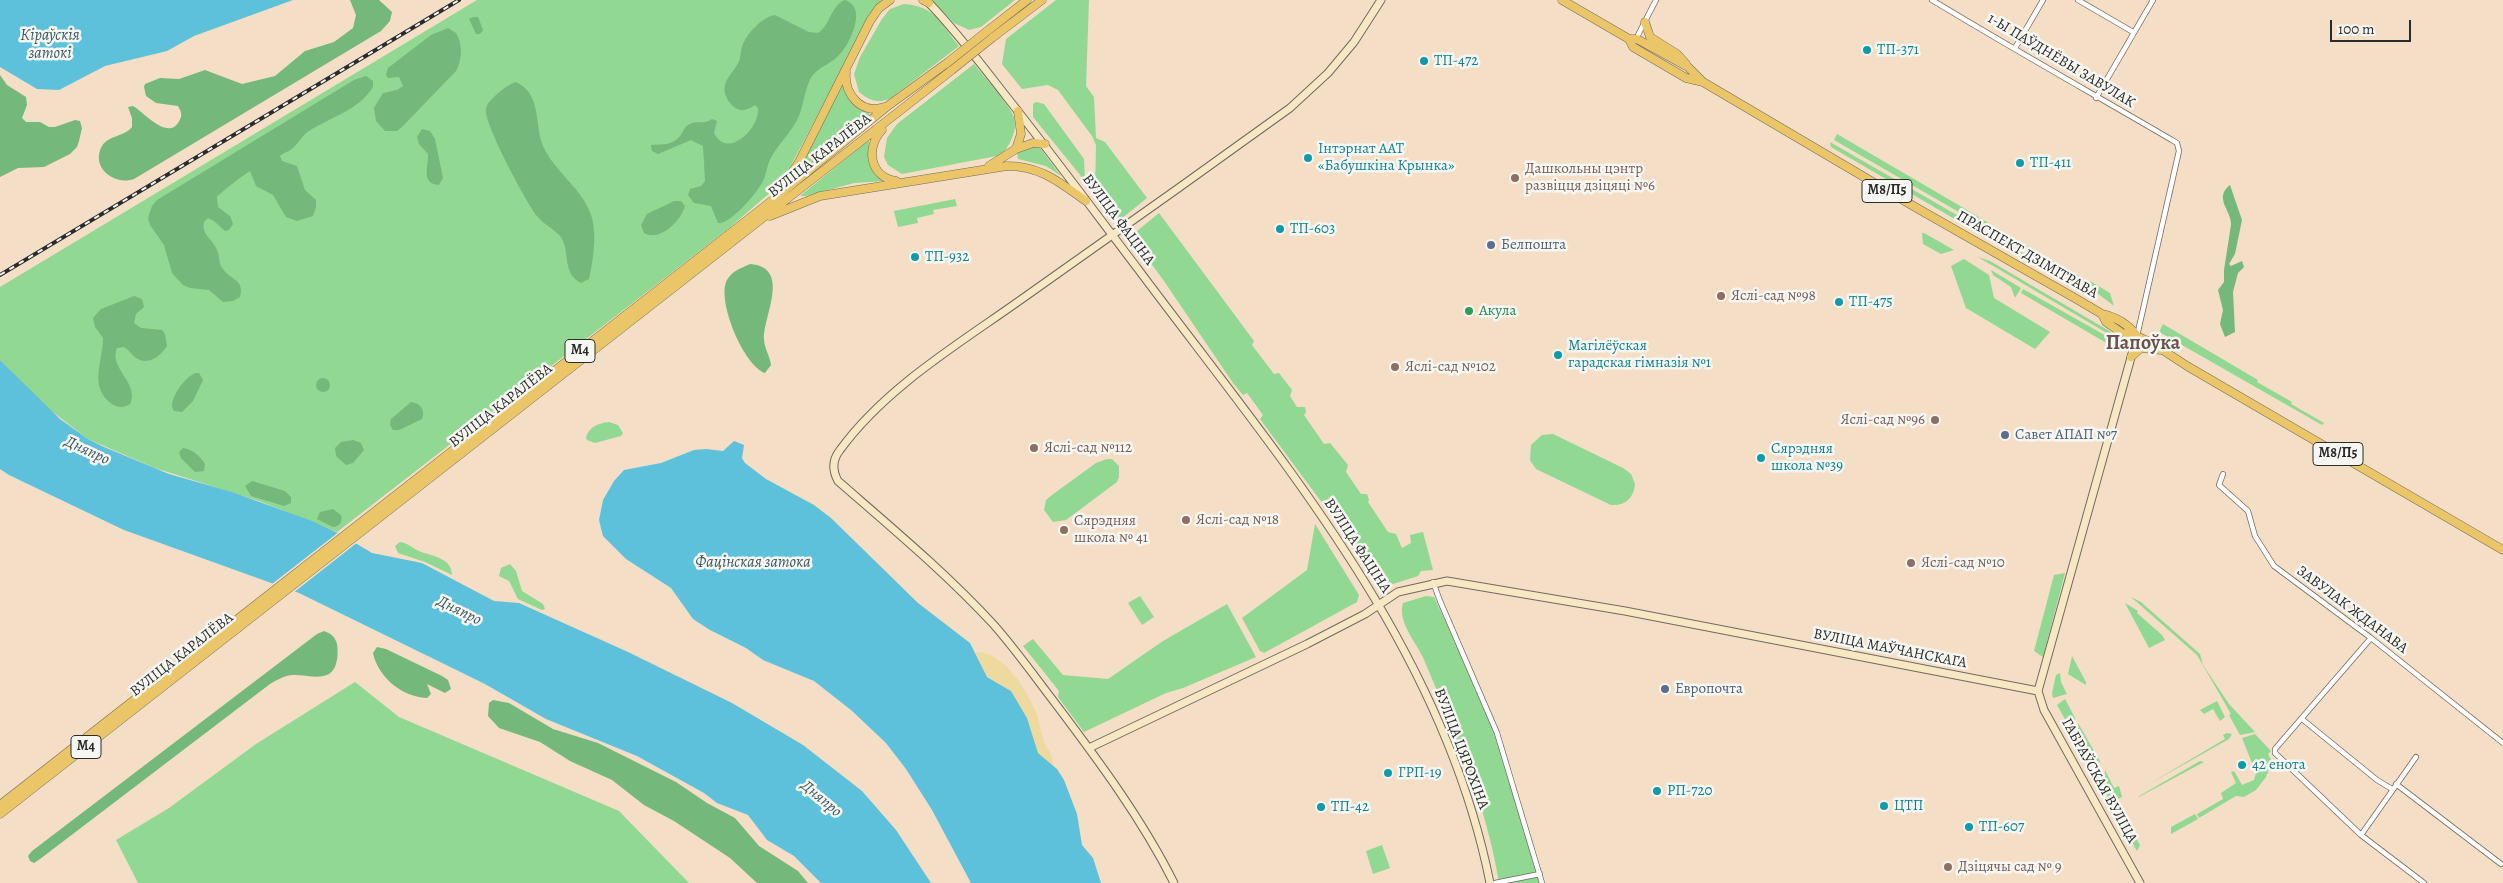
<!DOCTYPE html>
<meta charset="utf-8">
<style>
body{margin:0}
#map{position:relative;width:2503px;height:883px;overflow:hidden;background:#f4dec5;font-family:Alegreya,serif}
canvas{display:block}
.scale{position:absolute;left:2330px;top:20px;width:81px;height:22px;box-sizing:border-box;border:2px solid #2b2b2b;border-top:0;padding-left:6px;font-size:15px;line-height:18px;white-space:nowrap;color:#2b2b2b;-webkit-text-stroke:4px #f6f6f2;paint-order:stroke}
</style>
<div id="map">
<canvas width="2503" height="883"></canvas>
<div class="scale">100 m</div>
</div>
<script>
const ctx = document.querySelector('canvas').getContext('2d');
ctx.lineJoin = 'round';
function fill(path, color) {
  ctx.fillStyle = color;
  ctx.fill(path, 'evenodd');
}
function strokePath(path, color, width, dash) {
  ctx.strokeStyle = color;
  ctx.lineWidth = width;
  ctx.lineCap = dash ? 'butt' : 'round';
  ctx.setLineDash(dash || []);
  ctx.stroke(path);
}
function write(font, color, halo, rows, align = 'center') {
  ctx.font = font + ' Alegreya,serif';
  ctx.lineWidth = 5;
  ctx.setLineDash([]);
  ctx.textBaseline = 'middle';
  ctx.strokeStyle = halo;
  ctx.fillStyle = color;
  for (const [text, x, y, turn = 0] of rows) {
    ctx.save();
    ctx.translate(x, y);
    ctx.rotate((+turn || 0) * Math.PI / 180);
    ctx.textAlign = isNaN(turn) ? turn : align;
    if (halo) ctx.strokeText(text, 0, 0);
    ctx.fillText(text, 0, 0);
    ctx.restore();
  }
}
fill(new Path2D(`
 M477 0H882L868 20 788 171 772 191 728 229 337 532 259 501 155 468 88 439 45 406 0 360V287Z
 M931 0H1015L981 27 969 30 954 23Z
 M1056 0H1089L1086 86 1094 97 1096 138 1105 142 1147 198 1121 219 1116 216 1095 190 1096 145 1092 136 1058 90 1048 85 1022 89 1002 64 1006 39Z
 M904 4C935 6 941 24 959 46L891 98C879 104 870 101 859 92L854 74 860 57 882 19 890 9Z
 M974 64C982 74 1009 105 1013 115 1019 129 1010 144 1002 155L902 174 888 165 884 157 887 138 897 124Z
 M843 84 851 100 869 112V118L793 179Z
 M1036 102 1044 104 1084 159 1085 181 1033 117V104Z
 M1837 134 1979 217 1976 222 1834 140Z
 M869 140C868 158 869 169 884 181L854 183 806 196H800Z
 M1830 142 2056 272 2051 275 1831 147Z
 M1033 146 1040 148 1061 176 1046 166 1018 159 1017 153 1024 148Z
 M955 199 957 206 933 210 934 214 917 218 918 223 898 227 894 211Z
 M1159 213 1254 341 1252 345 1274 374 1279 373 1292 390 1290 396 1297 407H1305L1306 412 1304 415 1324 444 1330 443 1348 465 1346 472 1361 494H1367L1369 500 1368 502 1388 532 1396 534 1402 548 1411 543 1410 535 1423 532 1433 570 1421 571 1418 576 1393 584 1374 579 1349 540 1345 520 1336 509 1333 510 1320 500 1260 419 1263 415 1247 393 1243 395 1233 383 1164 281 1131 236Z
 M1980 218 2087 281 2085 285 1978 222Z
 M1922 233H1924L1954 250 1941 254 1923 244Z
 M1978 257 1990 261 2118 336 2117 339Z
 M1964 259 1989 275 1994 298 2050 332 2035 349 1966 308 1951 266Z
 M1991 270 2021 288 2015 298 2011 287 1993 275Z
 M2090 281 2110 293 2114 306 2088 286Z
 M2023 289 2117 342 2115 348 2021 293Z
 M2163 324 2258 380 2257 382 2292 402 2291 404 2324 423 2322 425 2161 333 2160 330Z
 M609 422 618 425 623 433 621 436 595 443 587 440 586 438C588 427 599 423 609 422Z
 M1553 434 1623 468 1631 474 1635 484C1634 498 1625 506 1611 505L1536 469 1530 460 1531 445 1542 435Z
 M1107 459H1112L1119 466V477L1117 482 1066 520 1053 522 1044 510 1046 500 1052 495 1096 463Z
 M1315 524 1359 595 1357 602 1264 653 1260 651 1242 618 1307 570Z
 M400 542C408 543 412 548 419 551 430 556 452 557 452 575L425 562 398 553 395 546Z
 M510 564 516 571 522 591 543 604 545 609 542 610 518 599 509 581 499 576 501 568Z
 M2065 573 2043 657 2034 651 2054 575Z
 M1140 596 1154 617 1142 625 1128 603Z
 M1426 596 1434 597 1485 705 1522 815 1539 883H1499C1487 806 1455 734 1425 662 1418 644 1397 623 1403 603Z
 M2131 597 2141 602 2200 654 2203 665 2229 704 2255 732 2240 735 2229 715 2231 714 2197 655Z
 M2125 603 2138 611 2137 613 2162 635 2165 640 2149 648Z
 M1227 604 1256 657 1183 688 1166 693 1084 732 1058 697 1059 691 1023 646 1033 639 1063 675 1108 679 1163 641Z
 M2072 656 2086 682V685L2068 674Z
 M2060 673 2061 682 2067 694 2053 698 2052 693 2056 675Z
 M355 682 399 717 619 811 689 883H138L116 840 169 808 256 744Z
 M2065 699 2075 718V737L2057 705Z
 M2217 701 2225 717 2220 721 2213 709 2204 714 2200 710Z
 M2078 723 2101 763C2079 751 2078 748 2078 723Z
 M2227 733 2232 734 2229 739 2149 784 2225 739 2223 735Z
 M2255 734 2271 751 2268 754 2272 762 2266 777 2256 790 2244 797 2236 796 2199 818 2197 814 2223 799 2221 793 2236 783 2231 772 2234 771 2242 785 2254 780 2256 773 2242 738Z
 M2200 761 2204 762 2137 798 2141 795Z
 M2105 770 2114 788 2119 786 2122 797 2110 802 2103 789Z
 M2119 811 2140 845 2137 851 2117 816Z
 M2195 814 2198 819 2171 834V827Z
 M1382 845 1390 868 1373 874 1366 851Z`), '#91d892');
fill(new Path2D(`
 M350 0H379L392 12 390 21 381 31 134 179C114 186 90 167 102 146 109 135 124 137 132 127V118L128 107 133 106C145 113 171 145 181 117 182 113 180 110 178 106L156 103 146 96 144 87 145 84 160 78 179 79 205 70 242 84 275 76 305 51 334 42 353 28 356 15Z
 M845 0C868 7 850 44 839 55 829 66 815 67 809 82 804 94 803 107 798 118 791 133 779 143 772 156 767 163 767 173 763 181 758 192 730 225 718 223L711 206 694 203 688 195 690 189 701 186 705 181 703 146 691 140 658 154 652 151 651 145C662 144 672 146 680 136 684 131 684 126 690 124 697 120 704 125 712 119L717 121 714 133C727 160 760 129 758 108L755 105C752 107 748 109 744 110 733 111 722 96 725 85 727 77 733 72 737 65 741 60 740 53 742 47 746 34 762 17 775 15L809 32 818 33C830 26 831 5 845 0Z
 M473 17H478L483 30 480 34H476L469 19Z
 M448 28 456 33C463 44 462 60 456 71L403 126 397 131H385L376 121 374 108 383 93 397 90 403 86 399 77 388 78 386 75 388 68 431 35Z
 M0 75 7 85 26 97 27 105 22 118 26 122H40L49 127H55L75 120 80 121 82 128 79 141 77 147 70 154 44 167 18 168 0 177Z
 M366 76 373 81V87C358 111 332 116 309 131 302 135 299 143 293 148 289 152 284 152 280 156L282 161 297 166 305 190 316 200V207L313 216 297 221 286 217 273 195 256 186 250 171C247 172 220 193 217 197L218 207 230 216 233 224 229 230 225 231 214 221 208 218 204 222C201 235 213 239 217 250 220 256 218 263 223 269 231 280 245 280 240 297L233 301 223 302 209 290 190 288 183 285 172 273 164 245 150 225 148 218 152 206 157 200 354 80Z
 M516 82C542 94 534 124 543 146 555 173 584 189 592 218 597 237 593 260 589 279L581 283C561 273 571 250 560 236 553 228 543 224 537 216 527 204 483 122 486 109 487 100 508 84 516 82Z
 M422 129 430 131 435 139 443 178 439 185C420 184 429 165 428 154L419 144 417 137Z
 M2230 185 2242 220 2235 254 2229 264 2231 266 2242 261 2244 267 2238 273 2233 292 2235 332 2225 337 2220 324 2223 310 2218 290 2224 282V270L2231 225C2232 211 2213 198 2230 185Z
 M674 201H681L685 206C681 221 660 242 644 233L641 225 647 214Z
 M750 264C792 267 763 317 764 339 764 348 770 356 771 365L765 373C744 366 716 300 727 280 732 271 741 268 750 264Z
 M134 296 142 299 144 307 136 314 134 323 141 328 162 330 165 334 167 346C161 356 148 366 136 358 132 355 129 350 124 347L117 348C108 368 140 383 130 404 124 408 118 408 112 404 88 387 103 362 103 338L95 327 93 318 101 309Z
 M196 373H199L203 380 193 401 182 412 174 411 172 407C171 397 185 376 196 373Z
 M316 385a7 7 0 1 1 14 0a7 7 0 1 1-14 0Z
 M411 402C420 403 426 410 422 419L399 430H393L390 425 391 419Z
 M353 440 361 443 364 450 353 463 346 465 336 456 335 448 341 442Z
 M183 448C192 449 200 456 205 464L204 471 195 472 181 458 179 452Z
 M252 481 285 491 291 497V503L284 506 251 496 245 486Z
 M333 509 341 515C343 522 339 527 333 527L317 519 320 512Z
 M324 631C332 634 335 637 337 644 338 651 338 658 336 664 330 684 308 674 292 675 283 676 277 680 270 684L40 859 34 863 30 861 28 856 32 851 317 634Z
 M377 647 386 649 442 676 448 680 451 689 445 693 427 684 431 694 427 698C402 697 378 677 373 653Z
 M493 700 509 703 553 729 598 743 676 782 707 803 735 818 759 846 798 871 808 883H757L730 858 674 821 644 805 612 780 570 761 540 742 499 728 488 716 489 703Z`), '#74b87c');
fill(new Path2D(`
 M976 652C1003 652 1024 686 1034 708 1039 718 1040 730 1044 741 1047 750 1054 755 1053 766L1038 753 1027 718 1011 691 984 674Z`), '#eeda9e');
fill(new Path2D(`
 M0 0H293L194 36 167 51 105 66 59 90 37 89 0 67Z
 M0 360 60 419 88 439 104 447 169 474 232 492 312 521 342 535 372 553 422 563 494 601 519 603 628 652 732 703 803 745 862 791 896 830 931 883H821L794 856 767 840 748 815 717 803 704 793 637 756 546 719 485 684 299 593 124 530 9 475 0 469Z
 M734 441 744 445 742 458 745 463 766 479 814 505 831 518 918 603 970 643 987 677 1011 691 1027 718 1038 753 1057 769 1064 780 1077 814 1082 845 1093 858 1101 883H971L932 810 906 769 886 743 851 710 814 681 763 660 746 648 710 630 693 619 671 588 626 559 603 536 599 520 603 500 614 481 624 470 661 463 694 450 706 449 723 451Z`), '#5dc1db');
fill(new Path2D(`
 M340 531 358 542 293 593 272 584Z`), '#f4dec5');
const street = new Path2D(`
 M1932 0C2013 49 2095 95 2177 143L2179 151 2137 336
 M2078 0 2133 32
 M1636 39 1656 0
 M2015 48 2043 0
 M2096 98 2153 0
 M2223 474 2219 485 2248 511 2255 536 2274 566 2371 638 2503 743
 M1433 582 1440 601 1497 733 1542 883
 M2371 638 2275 749V753L2361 835 2424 883
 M2302 719 2377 780 2392 789
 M2396 784 2501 864
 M2361 835 2416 757
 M1495 883 1540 874`);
const secondary = new Path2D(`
 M929 3C957 32 981 64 1006 96 1051 153 1094 211 1138 269 1279 458 1443 645 1490 883
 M2038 691 2044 710 2140 883
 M1089 748 1307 644 1365 614 1398 592 1447 581 1625 611 2038 691 2137 336
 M1174 883C1142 819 1098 760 1055 703 1035 677 1016 650 994 625 946 573 892 528 838 481 832 470 832 460 840 450 885 388 957 345 1019 301 1110 237 1200 173 1290 108L1328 73 1354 42 1381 0`);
const primary = new Path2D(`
 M923 0 929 3
 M1562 0 1629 39 1633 47 1686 78 1703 82 1915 207 2073 297 2102 314 2106 322 2122 333 2137 336 2152 343 2187 366 2503 550
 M1645 22 1650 37 1677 54 1686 64
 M986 32 1027 0
 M992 38 1042 0
 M1629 39H1637L1688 67 1703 82
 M846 72C844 94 861 115 884 107
 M882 130C865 148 870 177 896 181
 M1016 149 1033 143 1045 144
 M989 166 1016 149 1021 134 1018 111
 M780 191 799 162 870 21 879 8 890 0
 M770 216 820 196 1007 166C1041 166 1059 182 1086 201
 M2102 314C2116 317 2128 324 2137 336
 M2131 357 2141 348 2161 350
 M0 805 774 199 889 105 947 63
 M0 814 952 70`);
strokePath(street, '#716a61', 6);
strokePath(secondary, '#716a61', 9);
strokePath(primary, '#716a61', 9);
strokePath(street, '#fff', 4.5);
strokePath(secondary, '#f7e8c3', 7);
strokePath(primary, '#eac669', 8);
const rail = new Path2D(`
 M0 275 459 0`);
strokePath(rail, '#2b2b2b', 4);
strokePath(rail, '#f6f6f2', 2, [5.5]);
const primaryBridge = new Path2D(`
 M947 63 986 32
 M952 70 992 38`);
strokePath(primaryBridge, '#716a61', 9, []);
strokePath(primaryBridge, '#eac669', 8);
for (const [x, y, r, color] of [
 [1867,50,5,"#0f9aa8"],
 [1424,61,5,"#0f9aa8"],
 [1308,158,5,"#0f9aa8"],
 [2020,163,5,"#0f9aa8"],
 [1515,178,5,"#8d6e63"],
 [1280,229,5,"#0f9aa8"],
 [1491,245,5,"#5c6f8a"],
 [915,257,5,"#0f9aa8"],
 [1721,296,5,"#8d6e63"],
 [1839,302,5,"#0f9aa8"],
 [1469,311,5,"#2e9e5b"],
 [1558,355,5,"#0f9aa8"],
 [1395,367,5,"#8d6e63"],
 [1935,420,5,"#8d6e63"],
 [2005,435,5,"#5c6f8a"],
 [1034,448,5,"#8d6e63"],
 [1761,458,5,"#0f9aa8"],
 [1186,520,5,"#8d6e63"],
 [1064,530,5,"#8d6e63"],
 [1911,563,5,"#8d6e63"],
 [1665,689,5,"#5c6f8a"],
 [2242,765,5,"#0f9aa8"],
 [1388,773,5,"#0f9aa8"],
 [1657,791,5,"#0f9aa8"],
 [1884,806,5,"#0f9aa8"],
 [1321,807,5,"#0f9aa8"],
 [1969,827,5,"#0f9aa8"],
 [1948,867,5,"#8d6e63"]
]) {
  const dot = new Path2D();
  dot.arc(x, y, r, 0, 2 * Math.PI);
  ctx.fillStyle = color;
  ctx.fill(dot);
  strokePath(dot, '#f6f6f2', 2);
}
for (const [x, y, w] of [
 [1887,191,50],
 [580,351,30],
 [2338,454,50],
 [86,747,30]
]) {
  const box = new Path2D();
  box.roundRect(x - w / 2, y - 11.5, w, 23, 4);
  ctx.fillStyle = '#f6f6f2';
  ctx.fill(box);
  strokePath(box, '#2b2b2b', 1);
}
write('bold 14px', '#2b2b2b', null, [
 ["М8/П5",1887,191],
 ["М4",580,351],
 ["М8/П5",2338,454],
 ["М4",86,747]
]);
write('15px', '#0d838f', '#f6f6f2', [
 ["ТП-371",1877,50],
 ["ТП-472",1434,61],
 ["Інтэрнат ААТ",1318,149],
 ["«Бабушкіна Крынка»",1318,166],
 ["ТП-411",2030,163],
 ["ТП-603",1290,229],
 ["ТП-932",925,257],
 ["ТП-475",1849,302],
 ["Магілёўская",1568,346],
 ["гарадская гімназія №1",1568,363],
 ["Сярэдняя",1771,449],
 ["школа №39",1771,466],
 ["42 енота",2252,765],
 ["ГРП-19",1398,773],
 ["РП-720",1667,791],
 ["ЦТП",1894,806],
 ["ТП-42",1331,807],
 ["ТП-607",1979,827]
], 'left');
write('15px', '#2b2b2b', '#f6f6f2', [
 ["1-Ы ПАЎДНЁВЫ ЗАВУЛАК",2061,61,31],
 ["ВУЛІЦА КАРАЛЁВА",820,156,-38],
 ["ВУЛІЦА ФАЦІНА",1118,220,53],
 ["ПРАСПЕКТ ДЗІМІТРАВА",2027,255,30],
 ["ВУЛІЦА КАРАЛЁВА",501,406,-38],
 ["ВУЛІЦА ФАЦІНА",1357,546,57],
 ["ЗАВУЛАК ЖДАНАВА",2352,610,37],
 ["ВУЛІЦА МАЎЧАНСКАГА",1890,649,11],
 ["ВУЛІЦА КАРАЛЁВА",182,655,-38],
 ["ВУЛІЦА ЦЯРОХІНА",1461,749,69],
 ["ГАБРАЎСКАЯ ВУЛІЦА",2099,781,61]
]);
write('15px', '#785e54', '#f6f6f2', [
 ["Дашкольны цэнтр",1525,169],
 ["развіцця дзіцяці №6",1525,186],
 ["Яслі-сад №98",1731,296],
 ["Яслі-сад №102",1405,367],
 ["Яслі-сад №96",1925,420,"right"],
 ["Яслі-сад №112",1044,448],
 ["Яслі-сад №18",1196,520],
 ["Сярэдняя",1074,521],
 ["школа № 41",1074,538],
 ["Яслі-сад №10",1921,563],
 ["Дзіцячы сад № 9",1958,867]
], 'left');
write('15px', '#4e5e75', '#f6f6f2', [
 ["Белпошта",1501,245],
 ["Савет АПАП №7",2015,435],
 ["Европочта",1675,689]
], 'left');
write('15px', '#27864d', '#f6f6f2', [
 ["Акула",1479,311]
], 'left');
write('italic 16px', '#3a5860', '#f6f6f2', [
 ["Кіраўскія",50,36],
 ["затокі",50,54],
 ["Дняпро",87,451,25],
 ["Фацінская затока",753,563],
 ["Дняпро",459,611,26],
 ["Дняпро",821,799,40]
]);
write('bold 20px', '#6c524d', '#f6f6f2', [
 ["Папоўка",2143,344]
]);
</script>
